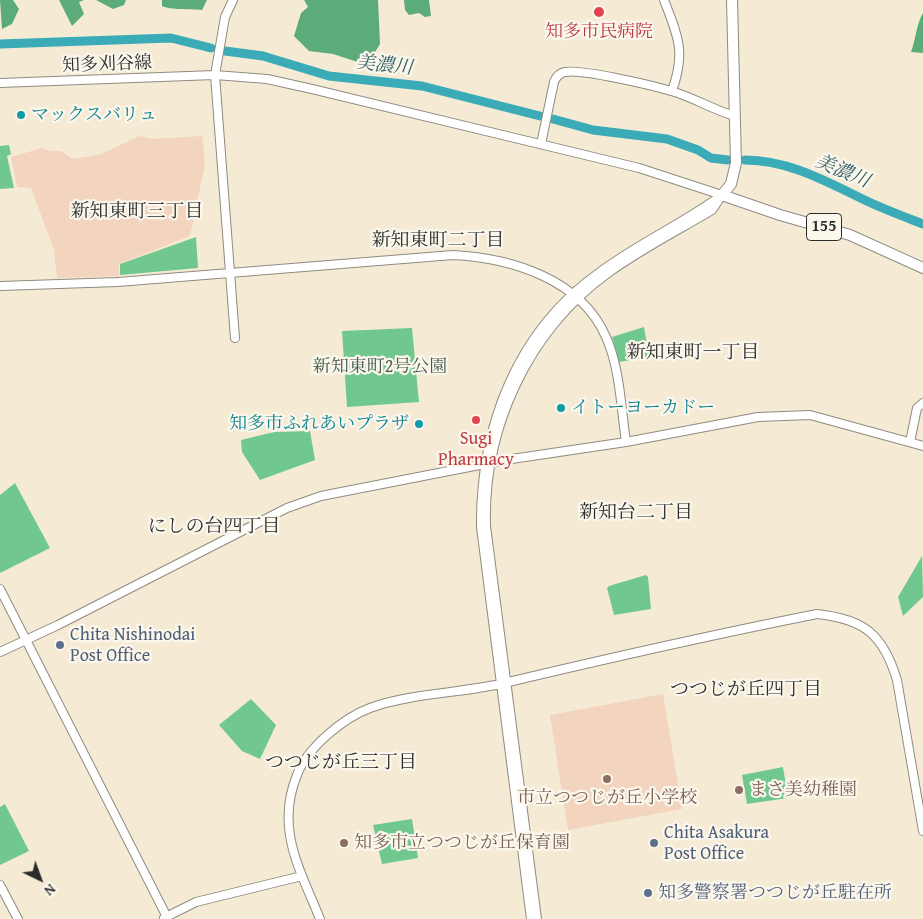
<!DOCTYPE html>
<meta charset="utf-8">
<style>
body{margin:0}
#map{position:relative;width:923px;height:919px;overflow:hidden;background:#f5ebd5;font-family:"Gentium Book Plus",serif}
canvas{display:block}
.north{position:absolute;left:15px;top:854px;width:50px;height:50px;-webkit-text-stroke:4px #fbf7ec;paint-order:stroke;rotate:138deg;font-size:14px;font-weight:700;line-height:20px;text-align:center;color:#2b2b2b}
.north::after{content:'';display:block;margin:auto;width:18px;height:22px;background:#2b2b2b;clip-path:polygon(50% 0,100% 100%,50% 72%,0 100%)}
</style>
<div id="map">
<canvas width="923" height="919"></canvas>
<div class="north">N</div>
</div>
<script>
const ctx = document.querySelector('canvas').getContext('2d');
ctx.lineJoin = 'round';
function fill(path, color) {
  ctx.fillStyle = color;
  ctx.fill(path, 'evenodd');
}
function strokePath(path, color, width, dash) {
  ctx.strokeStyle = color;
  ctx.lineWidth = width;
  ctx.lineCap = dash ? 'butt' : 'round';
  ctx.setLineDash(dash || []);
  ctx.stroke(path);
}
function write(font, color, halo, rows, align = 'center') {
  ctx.font = font + ' "Gentium Book Plus","Noto Serif JP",serif';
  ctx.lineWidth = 4.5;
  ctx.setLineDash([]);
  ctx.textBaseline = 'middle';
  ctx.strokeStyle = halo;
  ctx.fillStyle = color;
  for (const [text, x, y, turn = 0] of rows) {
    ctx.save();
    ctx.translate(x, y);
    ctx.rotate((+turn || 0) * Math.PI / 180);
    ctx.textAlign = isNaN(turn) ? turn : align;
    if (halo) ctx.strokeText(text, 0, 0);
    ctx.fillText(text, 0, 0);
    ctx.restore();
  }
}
fill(new Path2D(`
 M139 136 152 139 202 136 205 164 190 236 119 264V276L57 278 54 250 31 188 17 187 11 157 42 148 50 151H61L73 159 102 154Z
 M663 694 682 809 568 830 550 715Z`), '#f3d4be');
fill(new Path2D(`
 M9 145 11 154 7 156 14 188 0 189V146Z
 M196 237 198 268 120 275V264Z
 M644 327 649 357 619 362 612 337Z
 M412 328 419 402 347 407 342 331Z
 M310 431 315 460 260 480 242 452 241 440 274 432Z
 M15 483 50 548 0 573V495Z
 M922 556 923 597 903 616 898 597Z
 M646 575 648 577 651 609 614 615 607 588 609 586Z
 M251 699 276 725 260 759 242 751 219 725Z
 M783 767 788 798 747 804 742 775Z
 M5 804 29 851 0 865V807Z
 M412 819 418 858 382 864 373 825Z`), '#70c88e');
fill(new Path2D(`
 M0 0H13L19 9 12 24 2 29Z
 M59 0H84L79 2 84 14 72 26Z
 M96 0H126L124 5 113 9Z
 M162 0H207L202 10C191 9 170 10 162 6Z
 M304 0H378L380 44 367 65 333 54 309 51 294 36 301 13 308 7Z
 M404 0H429L431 16 425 17 419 13 409 15 405 10Z
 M923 13V53L911 52C916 39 916 25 923 13Z`), '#5cac79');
strokePath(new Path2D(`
 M0 44 171 38 211 48
 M225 51 263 56 329 76 422 86 540 116
 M553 119 593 130 667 139 698 150 711 158 728 160
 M745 160C790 160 829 183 869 202 886 210 905 217 923 224`), '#3babb8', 9);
const tertiary = new Path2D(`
 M233 0 225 17 215 75 267 79 312 89 639 168 722 195
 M664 0C678 36 686 52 672 91
 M0 83 215 75 235 338
 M541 144 554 82C556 77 559 73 565 72 582 69 651 85 671 91 693 97 713 110 735 116
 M0 286 118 282 453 255C511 258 581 279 606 337 620 368 621 408 626 442
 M910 442 917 408 923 403
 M0 589 168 919
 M0 652 58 625 287 508 321 496 505 460 626 442 758 417 810 415 923 446
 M0 885 18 919
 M164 918 196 902 302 876
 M320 919C300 869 275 829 297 775 307 748 343 718 370 708 407 694 460 693 500 684 605 659 711 635 817 614 864 619 883 634 897 680L923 831
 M531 919 481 527C480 428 516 331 600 272 639 243 684 223 722 195
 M537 919 486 526C483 428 528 331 608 273 641 249 677 231 712 210L720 198`);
const trunk = new Path2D(`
 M732 0 736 163 731 184 722 195 780 215 850 235 923 268`);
strokePath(tertiary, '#908b80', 10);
strokePath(trunk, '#908b80', 12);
strokePath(tertiary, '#fff', 8);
strokePath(trunk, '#fff', 10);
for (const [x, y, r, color] of [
 [599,12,6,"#e0444e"],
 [21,115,5,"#0f9aa8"],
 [561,408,5,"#0f9aa8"],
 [476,420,5,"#e0444e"],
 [419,424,5,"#0f9aa8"],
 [60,645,5,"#5c6f8a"],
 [607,779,5,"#8d6e63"],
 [739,790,5,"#8d6e63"],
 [344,843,5,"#8d6e63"],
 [654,843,5,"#5c6f8a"],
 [648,893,5,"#5c6f8a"]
]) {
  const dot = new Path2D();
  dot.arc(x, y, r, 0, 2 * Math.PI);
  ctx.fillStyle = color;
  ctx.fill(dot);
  strokePath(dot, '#fbf7ec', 2);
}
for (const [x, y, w] of [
 [824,227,35]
]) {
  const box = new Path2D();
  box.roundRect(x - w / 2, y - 13.5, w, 27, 4);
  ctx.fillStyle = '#fbf7ec';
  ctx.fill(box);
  strokePath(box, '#2b2b2b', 1);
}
write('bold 16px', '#2b2b2b', null, [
 ["155",824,227]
]);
write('18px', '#be3a42', '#fbf7ec', [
 ["知多市民病院",599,32],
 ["Sugi",476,439],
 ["Pharmacy",476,460]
]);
write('18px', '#2b2b2b', '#fbf7ec', [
 ["知多刈谷線",107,65,-2]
]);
write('18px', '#0d838f', '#fbf7ec', [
 ["マックスバリュ",31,115],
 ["イトーヨーカドー",571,408],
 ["知多市ふれあいプラザ",409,424,"right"]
], 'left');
write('18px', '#405a49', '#fbf7ec', [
 ["新知東町2号公園",380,367]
]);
write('18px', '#4e5e75', '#fbf7ec', [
 ["Chita Nishinodai",70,635],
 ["Post Office",70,656],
 ["Chita Asakura",664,833],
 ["Post Office",664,854],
 ["知多警察署つつじが丘駐在所",658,893]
], 'left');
write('18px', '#785e54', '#fbf7ec', [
 ["まさ美幼稚園",749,790],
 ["市立つつじが丘小学校",607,798,"center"],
 ["知多市立つつじが丘保育園",354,843]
], 'left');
write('italic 19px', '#315e63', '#fbf7ec', [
 ["美濃川",384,66,6],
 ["美濃川",842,172,23]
]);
write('19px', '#2b2b2b', '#fbf7ec', [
 ["新知東町三丁目",137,212],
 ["新知東町二丁目",438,241],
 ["新知東町一丁目",693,353],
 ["新知台二丁目",636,513],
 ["にしの台四丁目",214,527],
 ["つつじが丘四丁目",746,690],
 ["つつじが丘三丁目",341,763]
]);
</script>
